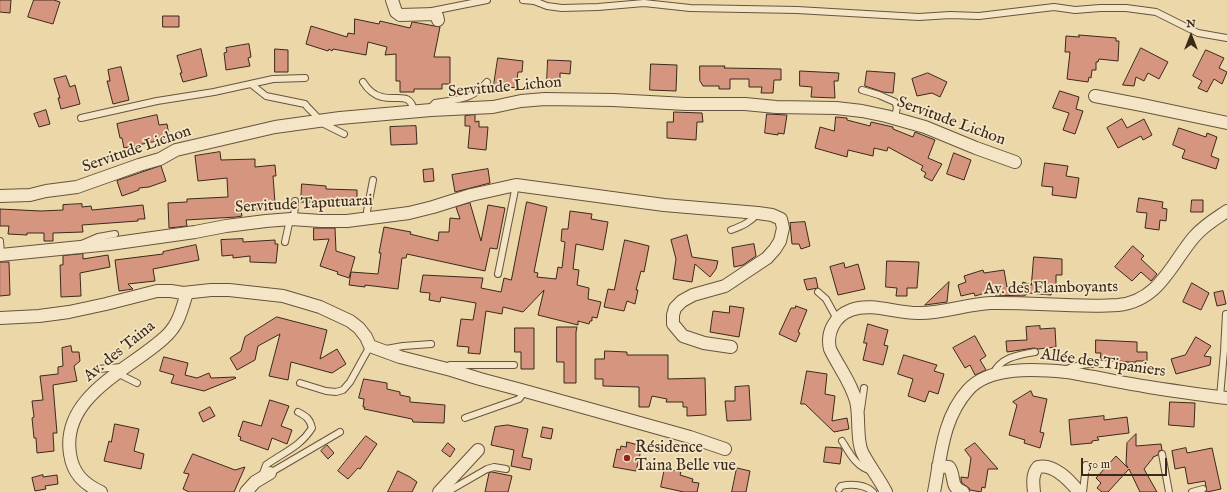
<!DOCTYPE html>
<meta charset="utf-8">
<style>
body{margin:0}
#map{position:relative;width:1227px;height:492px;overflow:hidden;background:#ecd7a8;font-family:"IM FELL English",serif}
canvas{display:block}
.north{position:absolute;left:1171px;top:16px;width:40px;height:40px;-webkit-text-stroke:3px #f3e5c6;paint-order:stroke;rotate:0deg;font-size:11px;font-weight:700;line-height:16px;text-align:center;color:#3b291a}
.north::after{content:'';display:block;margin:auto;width:14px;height:18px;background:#3b291a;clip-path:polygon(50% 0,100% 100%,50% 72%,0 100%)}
.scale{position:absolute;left:1081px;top:458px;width:86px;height:18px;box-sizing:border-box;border:2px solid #3b291a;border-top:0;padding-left:5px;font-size:12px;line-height:14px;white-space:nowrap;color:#3b291a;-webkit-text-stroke:3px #f3e5c6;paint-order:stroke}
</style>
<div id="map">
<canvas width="1227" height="492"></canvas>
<div class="north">N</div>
<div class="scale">50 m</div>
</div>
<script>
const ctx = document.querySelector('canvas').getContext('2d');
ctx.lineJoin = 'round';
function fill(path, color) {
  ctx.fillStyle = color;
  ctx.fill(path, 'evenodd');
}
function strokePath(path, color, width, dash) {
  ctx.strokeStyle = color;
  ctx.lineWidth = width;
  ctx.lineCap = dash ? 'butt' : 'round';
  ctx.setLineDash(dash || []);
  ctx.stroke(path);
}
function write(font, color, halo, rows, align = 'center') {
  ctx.font = font + ' "IM FELL English",serif';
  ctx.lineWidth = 3.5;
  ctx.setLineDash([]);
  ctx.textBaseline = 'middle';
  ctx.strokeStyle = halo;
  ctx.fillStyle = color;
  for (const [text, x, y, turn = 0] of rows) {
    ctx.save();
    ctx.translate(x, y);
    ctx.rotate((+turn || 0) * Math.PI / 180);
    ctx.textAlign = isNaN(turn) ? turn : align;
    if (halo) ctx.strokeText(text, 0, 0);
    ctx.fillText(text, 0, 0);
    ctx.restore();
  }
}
const building = new Path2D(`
 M0 0H11L10 13 0 12Z
 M34 0H54L60 2 53 24 28 17Z
 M163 16H179V27H163Z
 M355 19 379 24 380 21 410 28 412 22H413L440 27 434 57H450V84H442V89H414V92H400V81H396V54L385 55 387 47 368 42 366 55 333 49 332 51 329 49 328 51 306 44 311 26 347 37 348 33 354 34Z
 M1079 35 1116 38V41H1119L1118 61 1099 59 1098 62H1096V70H1092L1091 78 1089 77 1088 82 1067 79 1070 52H1065L1066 36 1079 37Z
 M249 44 251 57 248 58 250 66 226 70 224 53 227 52 226 48Z
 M1141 48 1168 62 1159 79 1148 73 1144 81 1136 77 1134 86 1123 85Z
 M201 49 207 76 183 82 180 73H182L177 56Z
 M275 49 288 50V72H275Z
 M1206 50 1224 58 1219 68 1227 72 1222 84 1214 79 1207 92 1198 88 1202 81 1193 76Z
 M498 58 523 61 522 72H518L516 88 494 85Z
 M548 60 571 61 570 74 560 73V83L547 82Z
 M651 64 677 65 676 91 650 90Z
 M700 66H725L724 68 781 69V80H774L773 93H761L762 87H749V79H730V89H719V86H703L700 81Z
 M121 67 129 100 113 104 107 81H110L108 70Z
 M800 71 839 73 838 81H834L835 98 811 97 812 87 800 86Z
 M867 71 895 73 893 93 883 92 865 86Z
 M928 73 947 82 940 97 932 93 917 96 912 79Z
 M66 76 70 87 75 85 80 104 61 109 58 98H60L54 79Z
 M1060 91 1079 97 1076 109 1083 111 1075 134 1063 130 1069 113 1053 108Z
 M46 110 50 124 39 127 34 114Z
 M674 112 702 113 703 122H697L696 140 667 138V122H673Z
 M767 114 787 115 784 134 778 133V135L765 133Z
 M157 115 159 125 167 124 169 135H165L166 139 124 148 122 138H120L117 124Z
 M475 115V122L479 121V127H488L486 150 468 148 470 126H465V116Z
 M836 117 847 118V120L870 126 871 122 893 127V129L913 137 915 132 935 140 928 158 942 164 932 181 924 177 926 173 921 170 923 166 888 147 887 151 874 148 873 156 848 150 847 157 815 148 820 127 834 131Z
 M1122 119 1127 128 1144 119 1152 135 1143 140 1141 136 1118 148 1107 128Z
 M416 126 417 144 391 145 390 127Z
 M1179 128 1206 137 1207 133 1217 137 1211 156 1219 159 1216 169 1182 158 1185 150 1173 145Z
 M220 152 221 160 255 159V167L275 165 276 176H273L275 203 272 204V209L241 211 242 216 236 217 186 220 187 226 169 228 168 203 187 202V199L228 197 227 178 198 181 195 156Z
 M954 153 971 160 964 180 947 174Z
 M1045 163 1068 166 1066 176 1079 178 1076 198 1052 195 1053 187 1042 186Z
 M161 166 166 181 149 187 139 188V190L122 196 117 181Z
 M433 169 434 181 424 182 423 170Z
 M488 169 490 183 455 192 452 175Z
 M302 184 326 186V189L357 190V203L301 202Z
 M1139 198 1163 202 1162 208 1167 209 1166 221 1160 220 1159 230 1145 228 1147 213 1137 212Z
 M1192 200H1203V212H1191Z
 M527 202 547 207 534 272 538 273 537 277 556 279 558 267 562 268 565 242 561 241 562 229H568L570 211 592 214 591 219 608 222 603 250 576 244 573 269 579 270 577 285 589 288 588 299 601 302 597 318 592 317V321H590L589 324 578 321V325L538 315 544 290 523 312 503 307 502 314 486 311 480 354 468 353 469 347 457 346 461 319 473 320 476 303 441 297 440 302 429 300 430 293 420 292 423 275 483 278 481 288 501 292 504 278 511 280Z
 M470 203 481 241 488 205 505 208 497 249 490 248 485 271 407 254 406 258H402L398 289 365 285V287L349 285 351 272 378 274 381 253H379L384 227 411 232 410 234 438 241 439 232H449L450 218 460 219 456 207Z
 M82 204V207L91 206 92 210 143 205 145 219H138V221L82 225 83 232 53 233V241H44V233H27V235L8 234 9 226H0V209L41 211 63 210V205Z
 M805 222 810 246 801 249 799 244H792L790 223Z
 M314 228H335L336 251 355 257 349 278 337 274 338 272 320 266 329 239 314 240Z
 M687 235 692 257 718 261 716 269 710 277 695 264 692 282 673 279 676 259 671 240Z
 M243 239V242L275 240V244H278L276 263 250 262V256L233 258V255L222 256 221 240Z
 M625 240 649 246 644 272 641 271 636 290H638L635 304 627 301 624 311 604 307 608 289 614 290Z
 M754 244 756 256 743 265 734 267 732 248Z
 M196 245 199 260 153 269 155 281 128 284 133 289 119 291 115 260 163 254V252Z
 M1133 246 1144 256 1141 259 1157 274 1151 281 1141 272 1132 281 1115 267Z
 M83 254V259L108 255 110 267 80 273 81 296 61 297 60 265H63V256Z
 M1034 257 1062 259V275H1056V287L1046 286 1045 290 1052 292 1051 295 1029 293 1024 296 995 295V290L975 296 974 293 961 296 958 285 966 282 964 276 983 270 984 273 1004 270 1007 287H1021L1023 282 1031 285Z
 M887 261 919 262 917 288H907V296H896L897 288 886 287Z
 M0 262H9L10 295 0 296Z
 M844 263 845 268 858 264 865 289 838 295 830 267Z
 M816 278 818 288 807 290 804 280Z
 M949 282 947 302 925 305Z
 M1192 283 1209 293 1201 310 1183 302Z
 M1223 291 1226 304 1217 306 1214 293Z
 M730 306 744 308 739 337 710 332 713 311 729 313Z
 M796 306 807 310 798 332 800 333 796 342 779 334 791 308H795Z
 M277 317 327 330 320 359 337 349 346 364 332 373 291 362 288 380 269 376 280 334 258 346 255 360 237 370 230 358 241 351 245 337Z
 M868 324 888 330 884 345 888 346 883 365 863 360 867 343H864Z
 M1040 326V329L1055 328 1056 347 1038 349 1034 348 1007 352 1006 341 1027 340 1026 327Z
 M557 327H577L576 332V383H564V362H557Z
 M515 328H534V369H521V352H515Z
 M975 336 986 356 980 360 986 370 975 375 970 365 965 368 953 348Z
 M1196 337 1211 346 1204 356 1211 357 1210 365 1176 374 1171 359 1185 355Z
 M1096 340 1137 342V352H1147V361H1136V362H1129L1100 359 1101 353H1096Z
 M71 346 72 352H79L80 361 74 366 77 381 53 385 57 433H53L54 451 37 453 36 438H34L32 418 34 417 32 401 43 400 40 376 58 374V367L63 366 62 348Z
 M605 351 627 352V355H668V379L705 378 706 415 687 416V407H683V402H666L667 399 652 396 649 407H639V387L603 386V379H595V359H604Z
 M904 355 937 365 934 371 944 374 938 394 929 391 925 402 908 396 913 379 898 374Z
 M164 357 188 363 185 375 197 378 209 373 211 378 235 377 236 378 204 391 171 383 174 375 160 371Z
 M807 371 827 374 825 394 835 396 832 421 847 418 849 429 834 432 805 404H801Z
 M364 379 387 383V389L400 392V395L410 397V402L445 405 444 423 413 422 412 419 364 409 365 407H363L364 399 359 398Z
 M749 386 751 420 727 421 725 401H735V387Z
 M1031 391 1033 396 1047 399 1040 432 1044 433 1040 448 1024 443 1025 440 1009 435 1017 405 1013 402Z
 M270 400 289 406 281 426 292 430 287 444 272 438 268 450 240 440 241 437 238 436 243 421 261 426Z
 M1170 402 1195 403 1194 427 1169 425Z
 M210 407 215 416 203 422 199 413Z
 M1104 416V420L1127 417 1129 433 1097 437 1099 440 1092 441V443L1071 445 1069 420Z
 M115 424 139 429 134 451 144 454 141 469 104 461 109 441 111 442Z
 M508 425 528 429 522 457 532 459 530 470 511 466 514 450 491 445 495 427Z
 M543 427 553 429 551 439 541 437Z
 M1136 434V446L1161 444 1162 450 1159 451 1158 455 1153 457V458L1144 469 1157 492H1140L1129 469 1108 492H1102L1097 488 1101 483 1096 478 1116 456 1128 468 1126 464 1127 443Z
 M366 436 377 444 360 469 358 468 348 479 338 471Z
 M627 442 642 446 636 471 613 467 617 449 620 450 621 446 626 447Z
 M448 443 455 449 450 457 442 451Z
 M975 443 998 469H988L985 488 982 487 981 492 970 490 969 488 962 483 961 480V477L968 478 971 458 965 450Z
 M327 445 334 453 328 459 321 451Z
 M826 447 841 448 842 450 840 464 824 462Z
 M1186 448 1187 453 1212 448 1221 489 1207 492 1205 481 1188 484 1185 467 1175 469 1172 451Z
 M193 454 235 470 245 467 234 492H189L183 489 189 474 184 473Z
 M665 468 681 472 680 475 693 479 692 482 699 483 697 492H684L661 487Z
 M737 468 750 471 746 492H732Z
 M398 471 410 477 417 482 412 492H388Z
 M492 472 512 476 508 492H485L489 473Z
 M43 475V477L57 475 58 484 45 486 46 489 35 491 32 478Z`);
fill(building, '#d6957f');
strokePath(building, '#3b291a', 1);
const lane = new Path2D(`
 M523 0 534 1 547 6 562 8 598 7 644 3 690 8 797 10 919 17 950 15 979 16 1054 7 1075 10 1100 8H1126L1156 12 1198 33 1227 38
 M432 11 487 0
 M363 82C368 90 373 95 382 97 397 101 411 91 414 112
 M251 84 266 96 305 104C309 110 316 114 319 120
 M862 90 879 95 895 102 897 107 895 118
 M431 110 432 106 435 103C457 99 471 101 487 82
 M81 118 157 101 214 92 273 79 305 78
 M322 123 344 134
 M368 218 367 211 373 180
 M294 219 295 201
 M731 230C742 226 751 222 758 213
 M0 241 1 254
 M285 242 290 219
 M84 243 98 237 115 234
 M498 274 516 185
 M818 292 826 299 837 319
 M386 349 403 346 431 344
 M450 365H514
 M97 369 122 367
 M1067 371 1069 368C1095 360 1113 365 1139 368
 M117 373 137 383
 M993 374C1001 357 1018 355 1035 352
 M300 383 326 391 336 392 343 390 350 382 370 346
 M1220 397 1224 351 1226 314
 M861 409 864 388
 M465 418 519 399 525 391
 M842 441C850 454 857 468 872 471
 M1162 454 1169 492
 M270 473 340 432
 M262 476 266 465C284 452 300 447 312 428 310 419 306 416 298 412
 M839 489 841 486C851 484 865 484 873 492
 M447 492 487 469 494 467 506 469
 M1083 492 1086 465
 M1192 492 1203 489`);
const street = new Path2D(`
 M392 0 396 12 400 15 435 14 437 16 438 20
 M1095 96 1142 105 1227 123
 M0 196 30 195 46 191 77 187 139 165 160 159 176 150 275 127 340 118 431 110 493 107 521 101 545 99 613 100 686 104H745L776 107 836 108 862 111 886 116 925 127 976 148 1015 162
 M0 255 110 244 195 232 226 226 266 221 291 219 321 221H347L409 213 433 207 471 195 516 185 664 205 758 213 772 215 781 219 783 228 780 241 775 249 767 258 725 286 693 295 682 301 675 308 673 315V324L683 336 704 343 731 347
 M0 318 39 316 69 312 106 304 157 291H171L183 293 211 290H229L283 296 320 307 350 321 359 328 366 337 370 346 400 357 451 370 480 379 525 391 690 437 725 449
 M938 466 949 467C956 476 949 487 963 492
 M101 492C84 484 73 474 70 454 61 396 129 370 164 338 179 325 181 311 187 293
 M246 492 255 482 270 473
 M439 492 478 450
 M886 492C879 478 869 466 862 452 856 439 860 416 856 401 851 382 838 366 830 349 826 332 835 316 851 310 873 302 897 314 920 313 945 313 967 304 991 303 1033 302 1076 308 1118 305 1159 301 1171 264 1194 237 1203 226 1215 219 1227 211
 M934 492C941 457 942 419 968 390 989 366 1036 369 1066 372 1076 373 1085 376 1095 377 1113 381 1131 384 1149 387 1175 391 1201 395 1227 398
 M1034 492C1033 483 1032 474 1038 467 1054 463 1070 481 1079 492`);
strokePath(lane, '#67543e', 8);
strokePath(street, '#67543e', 14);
strokePath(lane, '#f3e5c6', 6);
strokePath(street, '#f3e5c6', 12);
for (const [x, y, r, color] of [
 [627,458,4,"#8f2418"]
]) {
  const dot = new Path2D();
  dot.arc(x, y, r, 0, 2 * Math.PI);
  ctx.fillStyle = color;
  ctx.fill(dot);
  strokePath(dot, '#f3e5c6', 1.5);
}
write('16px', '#3b291a', '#f3e5c6', [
 ["Servitude Lichon",505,88,-5],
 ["Servitude Lichon",951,122,20],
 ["Servitude Lichon",137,150,-19],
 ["Servitude Taputuarai",304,205,-3],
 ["Av. des Flamboyants",1051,289,-1],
 ["Av. des Taina",120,352,-39],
 ["Allée des Tipaniers",1103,364,8]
]);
write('16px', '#3b291a', '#f3e5c6', [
 ["Résidence",635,449],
 ["Taina Belle vue",635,467]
], 'left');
</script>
